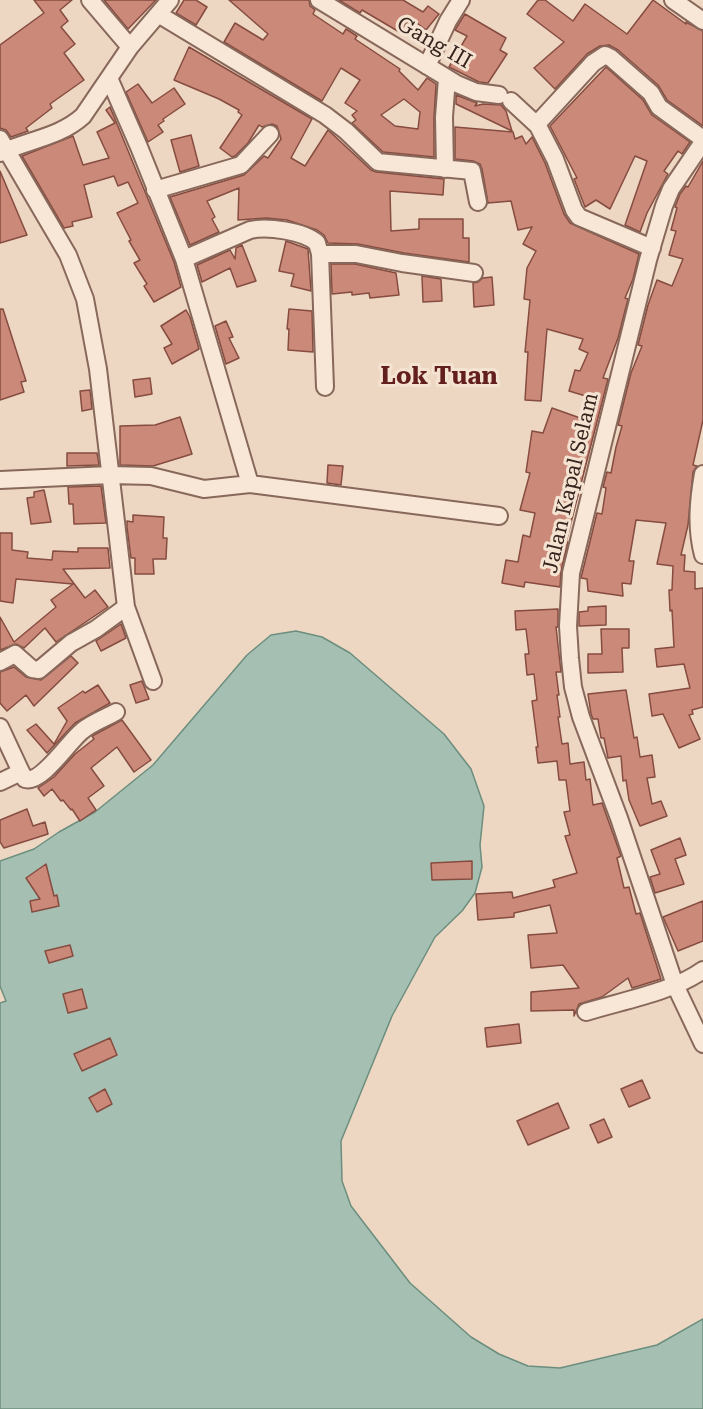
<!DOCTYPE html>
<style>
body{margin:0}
canvas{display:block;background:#edd7c2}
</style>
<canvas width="703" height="1409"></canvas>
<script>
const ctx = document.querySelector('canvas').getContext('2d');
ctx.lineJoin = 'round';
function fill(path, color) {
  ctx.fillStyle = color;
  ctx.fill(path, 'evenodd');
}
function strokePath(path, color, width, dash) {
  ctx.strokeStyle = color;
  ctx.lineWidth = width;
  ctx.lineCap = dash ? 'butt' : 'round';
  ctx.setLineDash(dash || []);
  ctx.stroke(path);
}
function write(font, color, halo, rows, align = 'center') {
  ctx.font = font + ' "Roboto Serif",serif';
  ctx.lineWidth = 6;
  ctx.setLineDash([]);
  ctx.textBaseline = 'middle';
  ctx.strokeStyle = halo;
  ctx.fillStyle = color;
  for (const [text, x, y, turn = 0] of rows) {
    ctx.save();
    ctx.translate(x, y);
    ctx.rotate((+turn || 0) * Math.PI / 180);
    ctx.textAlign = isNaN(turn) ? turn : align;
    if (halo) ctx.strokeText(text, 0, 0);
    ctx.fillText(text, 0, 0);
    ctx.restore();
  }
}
const water = new Path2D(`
 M296 631 322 637 350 653 444 734 471 769 484 806 480 845 482 867 475 893 462 911 435 937 392 1016 341 1141 342 1181 351 1206 410 1283 471 1337 499 1354 528 1366 560 1368 657 1345 703 1319V1409H0V1003L6 1001 0 986V861L34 849 59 832 95 812 153 765 247 655 271 635Z`);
fill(water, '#a5c0b2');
strokePath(water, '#6c8e7e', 1.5);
const building = new Path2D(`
 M34 0H72L60 10 68 21 61 27 75 44 64 53 84 80 50 104 52 108 26 128 28 131 11 137 6 130 0 128V45L44 13Z
 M104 0H156L128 29Z
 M184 0H196L207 7 196 25 176 13Z
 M229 0H309L310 6 315 10 313 14 343 34 346 29 357 36 355 39 400 69 399 71 418 90 427 78 436 84 434 117V157L383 152 352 123 356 120 352 115 357 111 345 103 360 80 341 68 322 101 224 42 235 23 263 40 268 34ZM404 99 420 112 418 129 395 126 381 115Z
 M339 0H403L423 12 428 6 439 14 426 30 413 20 411 25 407 22 401 33 362 10 360 13Z
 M538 0H545L573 21 585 4 627 34 653 0 686 24V22L703 31V126L667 100 658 85 618 50 609 45 600 46 587 54 555 89 534 68 564 42 527 14Z
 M465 14 506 38 500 50 507 54 488 83 479 82 449 67 467 36 455 30Z
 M189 47 312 119 291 158 305 166 328 130 371 170 376 172 444 179 443 195 390 191 391 231 419 229V219H463V238H469V262L404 253 358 244 328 243 324 235 317 230 287 220 266 218 238 220 239 188 207 201 215 217 212 219 219 232 190 245 170 197 244 175 264 156 268 158 281 139 277 126 272 124 262 127 259 125 248 143 235 156 232 157 220 148 242 115 238 112 239 110 219 99 174 80Z
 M606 67 643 100 652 115 690 142 682 154 678 151 664 171 668 174 647 213 640 232 625 225 647 161 635 156 610 209 596 200 585 207 574 179 577 178 550 126Z
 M138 84 152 103 174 88 185 104 163 119 164 121 158 125 163 132 148 142 126 92Z
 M456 95 477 103 475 106 483 104 501 105 506 111 512 131 456 104Z
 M110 107 174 262 181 287 154 302 144 286 147 284 134 263 140 260 129 241 131 240 117 213 138 203 128 182 118 186 114 176 84 185 92 217 72 222 73 226 64 228 22 156 73 136 83 165 109 158 97 132 115 123 106 110Z
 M455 127 513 132 515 139 522 136 526 144 532 137 545 163 564 214 570 223 639 254 633 279 625 298 628 299 618 338 603 378 608 379 566 542H568L561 571 560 587 525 582 524 587 502 583 506 560 518 562 523 535 530 537 535 513 520 510 530 473 526 472 532 431 543 433 552 408 583 419 589 397 569 391 575 370 580 371 588 353 579 349 583 339 547 329 541 401 525 400 528 352H525L530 300 524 299 527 268 536 251 523 244 532 227 518 230 511 201 488 203 482 169 480 164 473 161 455 159Z
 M191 135 199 166 180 172 171 140Z
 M703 161V420L693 465 697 466 693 472 688 525 681 555H685L684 571 695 572V589L703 588V707L692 710 693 714 689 715 700 739 679 748 663 714 652 716 649 694 690 688 684 664 657 667 655 649 674 647 672 610 670 611 669 590H672L673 566 657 564 666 523 636 520 629 561H634L631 584 622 583 623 596 588 591 587 579 581 578 597 513 602 514 606 488 603 487 607 472 611 473 616 447 622 426 618 425 631 373 642 346 638 345 648 305 657 280 672 286 683 259 669 255 676 231 671 230 677 208 675 207 680 194 686 186 688 187Z
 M0 171 27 235 0 243Z
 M286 241 308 249 311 291 291 286 294 274 279 271Z
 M242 245 256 281 237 287 230 268 202 282 197 265 230 250 235 259 236 248Z
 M331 264H355L396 273 399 295 370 298 369 293 352 295V292L332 294Z
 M422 276 441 279 442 301 423 302Z
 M492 277 494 305 474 307 473 283 478 282 483 278Z
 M0 309H3L26 381 21 382 24 392 0 400Z
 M289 309 312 311 313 352 288 350 289 329H287Z
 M186 310 190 317 199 349 172 364 164 348 172 344 161 326Z
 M226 321 233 337 229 338 239 358 226 364 215 326Z
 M150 378 152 394 135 397 133 380Z
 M90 390 92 409 82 411 80 391Z
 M180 417 192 454 153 466 120 465V426L155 425Z
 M67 453H97L99 465 67 466Z
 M328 465 343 466 341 485 327 483Z
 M101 486 106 523 74 524 73 504H69L68 487Z
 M44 490 51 522 31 524 27 498 34 497V492Z
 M133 515 164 517 163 538H167L166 559H153L154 574H135V558H131L127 527V521L133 522Z
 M0 533H12V550L28 552 27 558 52 560 53 551 78 552V548H108L110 568 63 569 85 598 95 590 108 607 56 642 45 628 24 648 16 644 0 650V617L14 642 56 607 51 600 73 584 16 579 13 603 0 601Z
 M606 606V625L579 626V612L588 611V607Z
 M558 609V627H556L561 672H556L559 695H557L560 717H558L562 744 568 743 570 764 584 762 586 780 590 779 593 805 602 803 621 856 617 858 624 888 629 887 636 914 640 913 661 979 632 988 628 978 602 997 579 1004 574 1016V1010L531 1011V992L579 988 563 965 531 968 528 935 557 933 550 905 514 913V917L478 920 476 894 512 892 513 898 555 887 553 880 577 873 565 836 570 835 564 812 570 811 566 780H559L557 761 538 763 536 747H538L532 701 537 700 534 674 527 675 525 654H529L526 629 516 630 515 611Z
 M121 624 126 638 101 651 96 641Z
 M601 629H629V648H622L623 672 588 673V654H602Z
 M71 656 78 663 34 706 26 695 7 711 0 703V672L14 667 26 677 41 680Z
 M142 681 149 699 136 703 130 685Z
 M98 685 110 703 75 723 47 753 27 730 36 724 54 744 67 721 58 708 83 691 85 693Z
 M626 690 634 738 637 737 640 757 652 755 655 777 647 778 652 804 661 801 667 816 640 826 629 800 626 780 623 781 621 756 608 758 604 738H601L598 719H593L591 714 588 694Z
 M122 720 151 760 134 772 117 747 91 768 104 786 88 798 96 810 80 821 72 809 71 810 63 800 61 801 52 789 44 796 38 788 54 777 75 754 94 739 92 736Z
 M27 809 33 826 45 822 48 834 4 848 0 842V820Z
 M680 838 686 855 675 859 684 884 655 893 650 877 660 874 651 850Z
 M472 861V879L432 880 431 863Z
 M46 864 54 896 57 895 59 906 32 912 30 901 40 899 26 878Z
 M703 901V941L678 951 663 917Z
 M70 945 73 956 49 963 45 951Z
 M82 989 87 1008 68 1013 63 994Z
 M519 1024 521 1043 487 1047 485 1028Z
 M110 1038 117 1055 82 1071 74 1054Z
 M642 1080 650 1098 629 1107 621 1089Z
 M105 1089 112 1104 97 1112 89 1098Z
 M558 1103 569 1128 528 1145 517 1121Z
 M604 1119 612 1137 598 1143 590 1125Z`);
fill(building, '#cb8979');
strokePath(building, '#864c40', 1.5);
const minor = new Path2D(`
 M90 0 130 47
 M319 0 457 84 476 92 499 95
 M673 0 703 21
 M158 14 325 115 346 131 378 162 472 171 478 202
 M427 66 448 21 461 0
 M109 78 139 147 184 259 250 484
 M511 101 538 126 555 159 574 210 579 217 652 248
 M537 124 593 63 605 55 611 58 651 93 659 107 703 139
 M0 139 68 255 85 299 98 369 126 607 153 681
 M703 142 671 189 664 206 648 260 571 573 568 626 570 658 573 687 581 717 619 818 675 985 703 1044
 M0 153C28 140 60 137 83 116L130 47 170 0
 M445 169 444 117 447 78
 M155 190 241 165 270 134
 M320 254H356L402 263 474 273
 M184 259 250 230C267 226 304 231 317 243L320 254 325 387
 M703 474C698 502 696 528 703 555
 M0 480 110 475 151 476 204 489 250 484 499 516
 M0 662 15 654 32 669 39 670 71 643 96 629 126 607
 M0 727 21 772 0 782
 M21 772 25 779C42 784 69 741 82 731 91 723 105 718 116 712
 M586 1012C621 1001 673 992 703 970`);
strokePath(minor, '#87685a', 20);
strokePath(minor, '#f8e6d6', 16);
write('21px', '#37241e', '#f5e3d2', [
 ["Gang III",434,43,30],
 ["Jalan Kapal Selam",571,483,-77]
]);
write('bold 24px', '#631e1e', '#f5e3d2', [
 ["Lok Tuan",439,377]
]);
</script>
